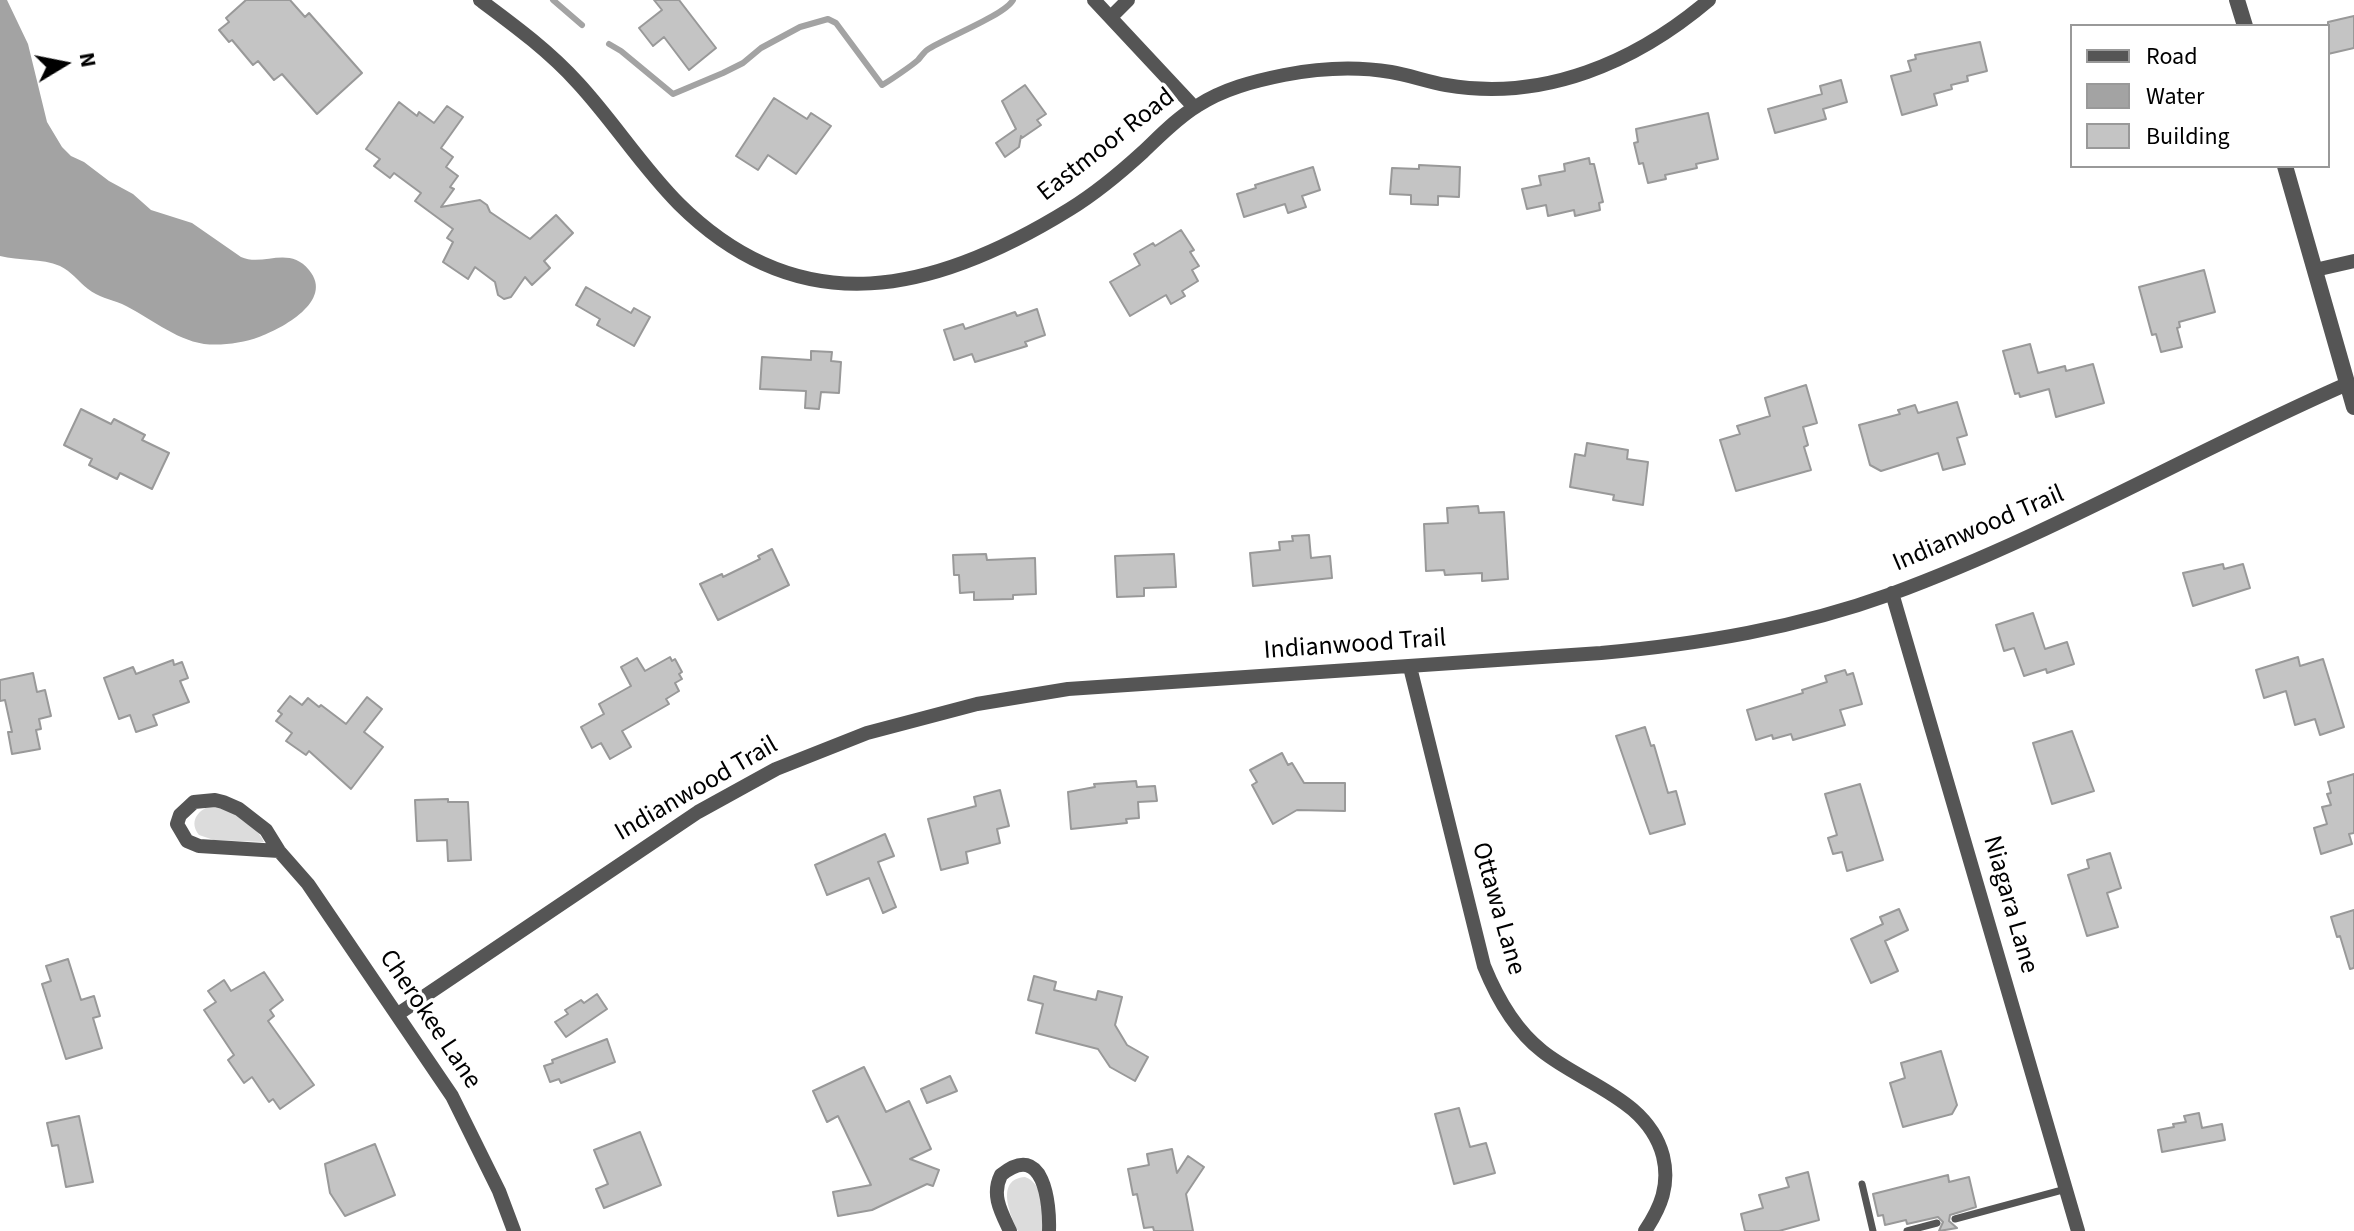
<!DOCTYPE html>
<style>
body{margin:0}
#map{position:relative;width:2354px;height:1231px;overflow:hidden;background:#fff;font-family:"Source Sans 3",sans-serif}
canvas{display:block}
.legend{position:absolute;left:2070px;top:24px;width:260px;height:144px;box-sizing:border-box;background:#fff;border:2px solid #999;margin:0;padding:10px 14px;list-style:none;font-size:24px;color:#000}
.legend li{display:flex;align-items:center;gap:16px;height:40px}
.legend b{width:40px;border:2px solid #999}
.north{position:absolute;left:24px;top:24px;width:80px;height:80px;-webkit-text-stroke:6px #fff;paint-order:stroke;rotate:80deg;font-size:22px;font-weight:700;line-height:32px;text-align:center;color:#000}
.north::after{content:'';display:block;margin:auto;width:28px;height:36px;background:#000;clip-path:polygon(50% 0,100% 100%,50% 72%,0 100%)}
</style>
<div id="map">
<canvas width="2354" height="1231"></canvas>
<ul class="legend">
<li><b style="height:10px;background:#555"></b>Road</li>
<li><b style="height:22px;background:#a3a3a3"></b>Water</li>
<li><b style="height:22px;background:#c4c4c4"></b>Building</li>
</ul>
<div class="north">N</div>
</div>
<script>
const ctx = document.querySelector('canvas').getContext('2d');
ctx.lineJoin = 'round';
function fill(path, color) {
  ctx.fillStyle = color;
  ctx.fill(path, 'evenodd');
}
function strokePath(path, color, width, dash) {
  ctx.strokeStyle = color;
  ctx.lineWidth = width;
  ctx.lineCap = dash ? 'butt' : 'round';
  ctx.setLineDash(dash || []);
  ctx.stroke(path);
}
function write(font, color, halo, rows, align = 'center') {
  ctx.font = font + ' "Source Sans 3",sans-serif';
  ctx.lineWidth = 7;
  ctx.setLineDash([]);
  ctx.textBaseline = 'middle';
  ctx.strokeStyle = halo;
  ctx.fillStyle = color;
  for (const [text, x, y, turn = 0] of rows) {
    ctx.save();
    ctx.translate(x, y);
    ctx.rotate((+turn || 0) * Math.PI / 180);
    ctx.textAlign = isNaN(turn) ? turn : align;
    if (halo) ctx.strokeText(text, 0, 0);
    ctx.fillText(text, 0, 0);
    ctx.restore();
  }
}
fill(new Path2D(`
 M210 806C231 808 255 823 264 842L214 840 199 835C189 822 197 811 210 806Z
 M1025 1177C1045 1184 1042 1213 1042 1231H1018C1010 1215 995 1179 1025 1177Z`), '#dcdcdc');
fill(new Path2D(`
 M0 0H7L28 44 47 122 62 147 71 156 84 162 109 181 133 194 151 210 192 223 241 257C263 267 289 245 309 270 335 301 281 329 259 337 243 343 221 346 204 344 174 339 149 317 122 304 110 299 98 297 88 289 79 282 71 271 60 266 42 258 19 261 0 256Z`), '#a3a3a3');
strokePath(new Path2D(`
 M553 0 582 25
 M609 44 621 51 673 94 723 73 743 63 761 48 800 27 828 19 836 23 882 85C888 82 914 64 918 60 919 59 925 51 927 50 945 38 1005 15 1013 0`), '#a3a3a3', 6);
const building = new Path2D(`
 M246 0H290L305 17 309 13 362 73 317 114 282 74 274 80 258 61 253 65 232 40 229 42 219 30 229 22 226 18Z
 M654 0H679L716 48 689 70 664 37 653 46 639 28 662 10Z
 M2354 16V48L2328 54V22Z
 M1980 42 1987 71 1967 76 1968 81 1951 85 1952 89 1934 94 1937 105 1902 115 1891 76 1911 71 1908 61 1916 59 1915 55Z
 M1841 80 1847 102 1823 109 1826 119 1775 133 1768 109 1822 94 1820 86Z
 M1025 85 1046 114 1037 120 1041 125 1022 138 1021 136 1019 147 1005 157 996 143 1016 129 1002 101Z
 M774 98 807 119 811 113 831 126 796 174 768 155 758 170 736 156Z
 M399 102 417 116 419 112 434 123 447 106 463 117 441 148 453 157 446 167 458 176 450 187 454 189 441 207 480 200 487 205 490 212 530 239 556 215 573 233 544 261 550 268 532 285 525 277 511 297 504 299 498 295 495 282 475 267 468 279 443 262 453 242 447 238 453 229 415 201 421 193 394 173 390 178 374 166 380 159 366 149Z
 M1708 113 1718 159 1696 164 1697 168 1665 175 1666 179 1648 183 1643 163 1639 164 1634 143 1638 142 1636 129Z
 M1589 158 1590 164H1594L1603 202 1599 203 1600 210 1575 216 1574 210 1548 216 1546 205 1527 209 1522 189 1541 185 1539 176 1565 171 1564 164Z
 M1419 165 1460 167 1459 197 1438 196V205L1411 204V195L1390 194 1392 168 1419 169Z
 M1313 167 1320 190 1302 196 1306 207 1288 213 1285 204 1244 217 1237 194 1256 188 1255 185Z
 M1181 230 1194 250 1190 252 1199 266 1192 270 1198 281 1182 291 1185 296 1171 304 1166 295 1130 316 1110 282 1140 265 1134 254 1153 243 1155 246Z
 M2204 270 2215 312 2179 322 2180 327 2177 328 2182 347 2161 352 2156 334 2152 335 2139 287Z
 M586 287 631 313 634 308 650 317 634 346 597 325 600 319 576 305Z
 M1037 309 1045 335 1025 342 1027 346 975 362 972 354 954 360 944 330 963 324 965 329 1015 312 1017 316Z
 M2030 344 2038 373 2065 366 2066 371 2093 364 2104 403 2056 417 2049 389 2020 397 2019 393 2015 394 2003 351Z
 M811 351 832 352 831 361 841 362 839 393 821 392 819 409 805 408 806 391 760 389 762 357 811 360Z
 M1806 385 1817 423 1803 427 1808 445 1804 447 1811 470 1736 491 1720 440 1740 434 1737 426 1770 416 1765 398Z
 M1957 402 1967 435 1957 438 1965 464 1943 470 1938 453 1881 471 1870 465 1859 425 1900 414 1898 410 1915 405 1918 413Z
 M81 409 111 424 114 419 145 435 142 440 169 453 152 489 120 473 117 479 89 465 92 459 64 445Z
 M1587 443 1628 450 1627 459 1648 462 1643 505 1613 500 1614 495 1570 487 1575 454 1585 456Z
 M1478 506 1479 513 1504 512 1508 579 1482 581V573L1445 575 1444 570 1426 571 1424 524 1448 523 1447 508Z
 M1309 535 1311 558 1330 556 1332 578 1253 586 1250 553 1280 550 1279 542 1293 541 1292 536Z
 M772 549 789 585 718 620 700 584 722 574 723 577 760 559 758 556Z
 M986 554 987 560 1035 558 1036 594 1013 595V599L974 600V592L960 593 959 575H954L953 555Z
 M1174 554 1176 587 1144 588V596L1117 597 1115 556Z
 M2223 564 2224 569 2243 564 2250 588 2193 606 2183 573Z
 M2033 613 2045 649 2067 642 2074 664 2047 673 2046 669 2024 676 2014 648 2004 651 1996 625Z
 M670 657 672 661 675 659 682 672 679 674 682 679 675 683 679 691 666 699 669 704 622 731 631 747 610 759 601 743 592 748 581 727 604 714 599 704 631 686 621 667 637 658 645 671Z
 M2298 657 2300 666 2323 659 2344 727 2320 735 2315 719 2295 725 2286 691 2264 698 2256 670Z
 M173 660 174 665 182 662 188 678 180 681 189 702 153 715 157 725 136 732 130 715 119 719 104 678 133 667 136 674Z
 M1845 670 1847 675 1853 673 1862 704 1840 710 1845 725 1793 740 1791 734 1773 739 1772 735 1756 740 1747 710 1803 693 1802 690 1827 682 1825 676Z
 M33 673 37 692 45 690 51 716 39 719 41 729 36 730 40 749 12 754 8 732H12L5 700 0 701V680Z
 M290 696 302 705 308 698 319 707 321 705 346 724 367 697 382 709 364 732 383 747 351 789 309 751 306 755 286 741 292 733 276 721 282 714 278 711Z
 M1645 727 1651 746 1654 745 1668 793 1676 791 1685 824 1650 834 1616 736Z
 M2072 731 2094 791 2052 804 2033 743Z
 M1282 753 1288 765 1292 763 1304 783H1345V811L1297 810 1273 824 1252 785 1257 782 1250 770Z
 M2354 774V833L2349 834 2352 844 2321 854 2314 828 2327 824 2322 807 2331 805 2327 794 2331 793 2328 782Z
 M1136 781 1137 787 1155 786 1157 801 1138 802 1139 818 1126 819 1127 823 1071 829 1068 792 1095 787 1094 784Z
 M1860 784 1883 860 1847 871 1842 852 1833 854 1828 838 1837 835 1825 794Z
 M1000 790 1009 826 997 829 1000 843 966 852 968 863 941 870 928 819 976 806 974 797Z
 M448 799V802H468L471 860 448 861 447 840 417 841 415 800Z
 M885 834 894 856 878 862 896 907 883 913 869 878 827 895 815 865Z
 M2110 853 2121 888 2107 893 2118 927 2087 936 2068 875 2089 868 2087 860Z
 M1899 909 1908 930 1885 941 1898 971 1871 983 1851 939 1883 924 1880 917Z
 M2354 910V968L2350 969 2340 936 2337 937 2331 917Z
 M68 959 81 1000 94 996 100 1016 93 1018 102 1048 66 1059 42 984 51 981 46 966Z
 M264 972 283 1000 270 1010 274 1016 268 1021 314 1085 280 1109 273 1099 269 1102 252 1077 244 1083 228 1060 234 1055 204 1010 216 1002 208 991 224 980 231 991Z
 M1034 976 1056 982 1054 990 1096 1000 1098 991 1122 997 1115 1025 1127 1045 1148 1057 1135 1081 1110 1067 1098 1049 1036 1033 1043 1004 1028 1000Z
 M597 994 607 1009 566 1037 555 1022 568 1014 565 1010 581 1000 584 1003Z
 M607 1039 615 1062 561 1083 559 1079 550 1082 544 1066 553 1063 552 1060Z
 M1941 1051 1957 1105 1952 1114 1903 1127 1890 1083 1905 1078 1901 1063Z
 M864 1067 886 1112 909 1101 931 1149 910 1159 939 1170 933 1186 927 1184 872 1210 838 1216 833 1192 871 1185 838 1116 827 1122 813 1091Z
 M950 1076 957 1091 927 1103 921 1089Z
 M1459 1108 1470 1147 1486 1143 1495 1173 1454 1184 1435 1114Z
 M2199 1113 2202 1128 2222 1124 2225 1140 2162 1152 2158 1130 2174 1127 2173 1124 2186 1122 2184 1116Z
 M79 1116 93 1182 66 1187 58 1145 52 1146 47 1123Z
 M640 1132 661 1185 604 1208 596 1189 608 1184 594 1150Z
 M375 1144 395 1195 345 1216 330 1193 325 1164Z
 M1172 1149 1177 1173 1188 1156 1204 1167 1186 1194 1193 1231H1154L1153 1227 1144 1228 1137 1194 1133 1195 1128 1169 1149 1165 1147 1154Z
 M1808 1172 1819 1220 1779 1231H1745L1741 1214 1763 1208 1759 1195 1789 1187 1786 1178Z
 M1948 1175 1949 1182 1969 1177 1976 1207 1950 1215 1949 1221 1957 1228 1939 1231 1943 1222 1938 1217 1907 1224 1906 1220 1885 1225 1883 1215 1878 1216 1873 1194Z`);
fill(building, '#c4c4c4');
strokePath(building, '#999', 2);
strokePath(new Path2D(`
 M1862 1184 1873 1231
 M1955 1219 2066 1189
 M1907 1231 1937 1223`), '#555', 7);
strokePath(new Path2D(`
 M480 0C515 26 549 51 578 83 614 122 642 167 679 204 802 326 936 292 1070 209 1096 193 1120 173 1143 152 1160 136 1177 118 1197 106 1223 89 1254 81 1284 75 1320 68 1355 66 1391 72 1409 75 1428 82 1446 85 1544 102 1636 62 1709 0
 M1094 0 1194 107
 M1111 17 1128 0
 M2315 270 2354 261
 M1892 593 2078 1231
 M1410 667 1484 966C1497 998 1514 1029 1542 1051 1583 1084 1648 1099 1663 1156 1670 1185 1661 1207 1645 1231
 M279 851 199 846 187 841 177 824 180 815 194 802 215 800 223 802 239 809 266 830 279 851 308 884 452 1096 499 1191 514 1231
 M398 1014 698 812 776 769 867 733 977 704 1068 689 1601 653C1700 644 1797 628 1891 594 2049 536 2194 451 2347 384
 M1010 1231C1001 1212 991 1195 1001 1175 1044 1140 1050 1204 1049 1231`), '#555', 14);
strokePath(new Path2D(`
 M2237 0 2245 26
 M2285 166 2354 407`), '#555', 16);
write('26px', '#000', '#fff', [
 ["Eastmoor Road",1107,146,-38],
 ["Indianwood Trail",1979,530,-23],
 ["Indianwood Trail",1355,646,-4],
 ["Indianwood Trail",697,790,-30],
 ["Niagara Lane",2009,905,74],
 ["Ottawa Lane",1497,909,74],
 ["Cherokee Lane",429,1020,56]
]);
</script>
